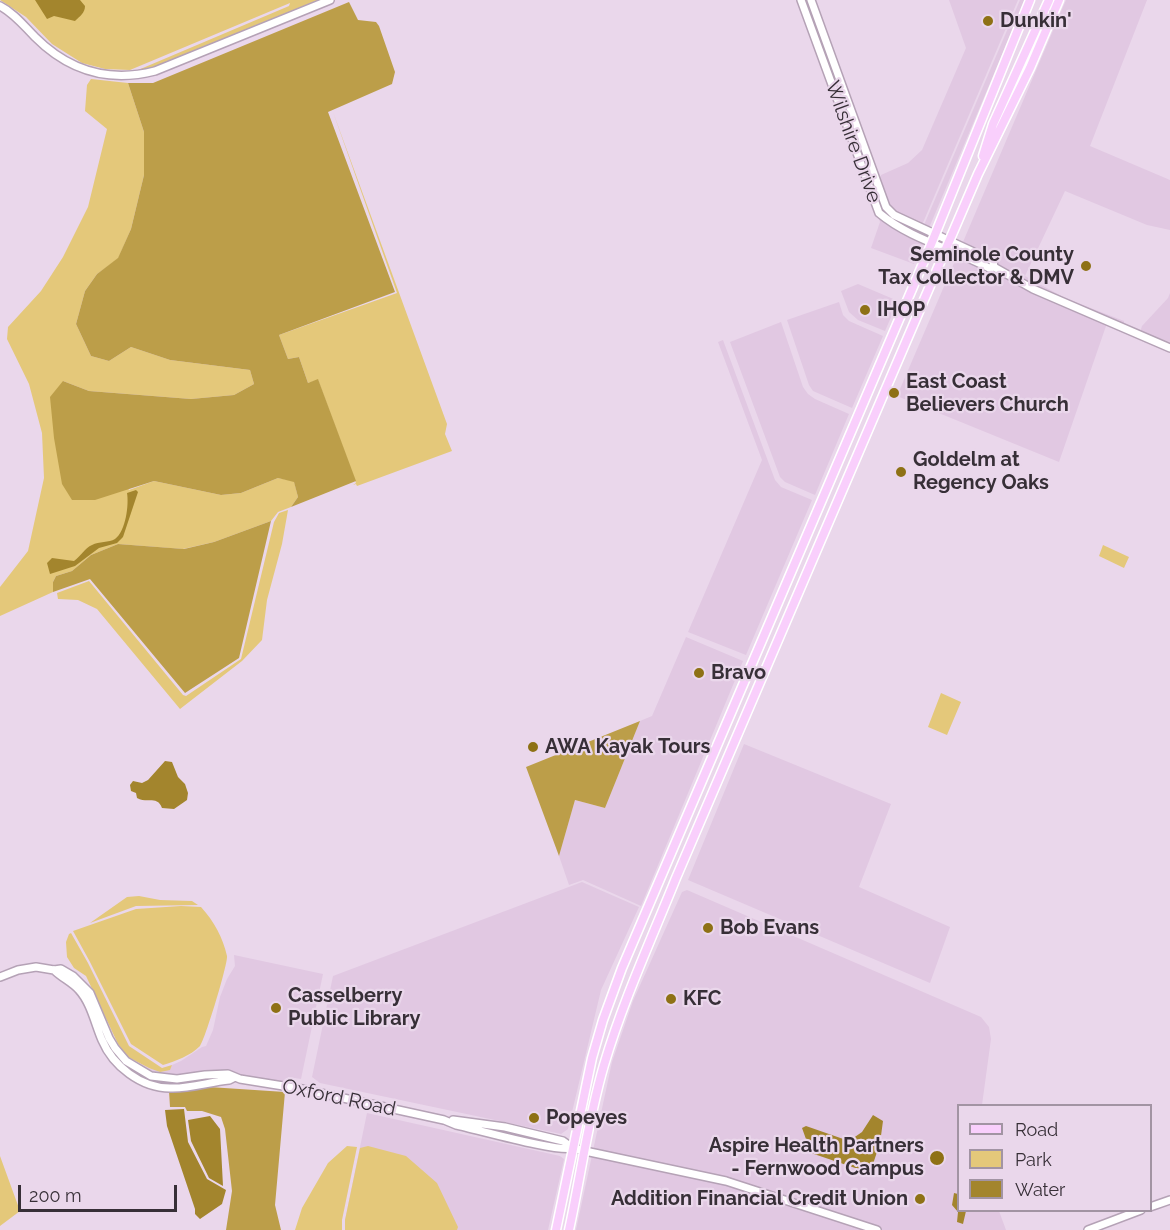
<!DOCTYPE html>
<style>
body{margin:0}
#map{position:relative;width:1170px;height:1230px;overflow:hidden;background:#ead7eb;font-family:Raleway,sans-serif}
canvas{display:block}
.legend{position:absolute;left:957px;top:1104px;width:195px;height:108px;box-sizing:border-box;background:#ead7eb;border:2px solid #a294a3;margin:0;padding:8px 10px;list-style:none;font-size:18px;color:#372f37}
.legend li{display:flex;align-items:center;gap:12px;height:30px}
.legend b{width:30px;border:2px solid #a294a3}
.scale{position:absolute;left:18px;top:1185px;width:159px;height:27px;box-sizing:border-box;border:3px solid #372f37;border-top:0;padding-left:8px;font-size:18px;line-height:21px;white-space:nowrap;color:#372f37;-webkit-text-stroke:4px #ead7eb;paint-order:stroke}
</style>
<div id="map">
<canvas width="1170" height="1230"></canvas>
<ul class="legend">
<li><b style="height:8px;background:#f9cffc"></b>Road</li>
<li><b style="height:16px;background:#e4c87a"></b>Park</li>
<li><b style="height:16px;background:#a3852d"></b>Water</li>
</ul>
<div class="scale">200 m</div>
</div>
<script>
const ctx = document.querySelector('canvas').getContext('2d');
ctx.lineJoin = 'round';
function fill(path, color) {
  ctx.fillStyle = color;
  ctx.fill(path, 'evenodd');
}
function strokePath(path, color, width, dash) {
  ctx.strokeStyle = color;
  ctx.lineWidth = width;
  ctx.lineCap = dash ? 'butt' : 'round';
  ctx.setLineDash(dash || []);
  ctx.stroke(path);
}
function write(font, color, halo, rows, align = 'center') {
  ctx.font = font + ' Raleway,sans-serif';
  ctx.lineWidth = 4.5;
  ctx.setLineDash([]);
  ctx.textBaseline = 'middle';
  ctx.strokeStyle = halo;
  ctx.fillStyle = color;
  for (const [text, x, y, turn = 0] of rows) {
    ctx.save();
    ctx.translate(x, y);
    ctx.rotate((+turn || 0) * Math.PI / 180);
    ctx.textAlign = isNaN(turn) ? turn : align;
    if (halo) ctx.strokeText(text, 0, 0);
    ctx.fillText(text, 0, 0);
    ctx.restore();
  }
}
fill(new Path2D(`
 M949 0H1018L922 225 899 214 887 202 879 180 881 175 908 163 922 150 966 48Z
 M1020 0H1025L929 228 924 225Z
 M1066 0H1147L1090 146 1170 180V230L1147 225 1065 191 1025 276 1065 298 1124 321V325L1035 287 997 265 995 258 963 242Z
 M878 217 890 226 924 242 914 264 871 248 880 222Z
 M957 256 993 270 1031 292 1109 325 1106 326 1059 462 897 396Z
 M858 284 898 301 885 331 858 320 849 312 841 291Z
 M1170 293V342L1140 332 1142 326 1168 298Z
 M839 302 843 315 849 321 883 336 852 408 813 391 809 385 787 320Z
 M781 322 803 387 808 394 815 399 849 414 815 495 785 482 780 477 730 342Z
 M723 340 775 480 781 487 812 500 746 655 688 632 762 460 718 342Z
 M686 637 743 661 641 906 583 880 569 885 559 856 575 800 605 808 640 721 652 716Z
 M744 744 891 804 859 887 950 927 930 983 688 880Z
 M582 882 639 907 601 990 568 1129 561 1134 320 1083 312 1077 333 976Z
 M687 890 981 1017 989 1027 991 1039 982 1105 958 1106V1210L999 1211 1006 1230H576L612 1062 633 1001 682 892Z
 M234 955 323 974 301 1079 288 1077 286 1084 241 1077H177L152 1074 133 1062 132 1059 149 1068 169 1070 172 1065 181 1061 202 1047 206 1046 213 1030 220 997 227 979 235 966Z
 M367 1113 560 1156 564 1159 548 1230H345V1220Z`), '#e1c8e2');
fill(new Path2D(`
 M0 0H322L154 68 131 73 289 6 290 3 130 70 105 69 82 63 52 44 26 17Z
 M91 79 128 83 144 132V175L131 229 118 259 97 274 85 291 76 324 91 356 109 361 131 347 170 360 250 370 254 384 234 395 191 399 89 391 63 381 129 490 154 481 221 495 241 493 278 478 294 481 298 497 291 507 278 512 271 521 214 542 183 549 118 544 91 555 72 571 56 576 53 582V592L0 616V587L28 551 44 478 42 433 29 384 7 339 8 327 41 291 63 257 88 207 107 129 85 111 87 85Z
 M333 112 447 424 445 434 452 451 357 486 356 484 353 485 356 483 318 380 308 383 299 357 288 359 279 335 397 293Z
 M288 510 282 544 267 600 262 640 242 661 180 709 97 609 78 600 58 599 57 593 89 581 183 695 186 696 241 659 274 522 279 513Z
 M1103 545 1129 557 1124 568 1099 556Z
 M941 693 961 702 947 735 928 727Z
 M139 896 160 900 192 901 198 905 136 906 90 923 127 897Z
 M181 906 201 907C214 921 223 938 227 956 228 964 205 1040 200 1046 190 1056 176 1061 163 1065L131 1044 90 962 73 931 136 909Z
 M71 933 88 963 129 1046 162 1068 172 1065 170 1070 160 1072 149 1068 128 1057 118 1044 86 976 74 968 67 957 66 942 69 934Z
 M347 1146 357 1147 342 1220V1230H295L302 1208 328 1163Z
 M368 1146 406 1156 437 1183 458 1227 457 1230H345V1220L360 1148Z
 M0 1156 20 1211 0 1226Z`), '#e4c87a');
fill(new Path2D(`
 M349 2 358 20 376 22 379 26 395 72 392 84 328 112 395 292 279 335 288 359 299 357 308 383 318 379 356 481 291 507 298 497 294 482 278 478 241 493 221 495 154 481 95 500H72L62 484 54 438 50 397 63 381 89 391 191 399 234 395 254 384 250 370 170 360 131 347 109 361 91 356 76 324 85 291 97 274 118 258 131 229 144 175V132L128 83H153Z
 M271 521 239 658 185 693 90 579 53 592V582L56 576 72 571 91 555 118 544 184 549 214 542Z
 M640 721 605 808 575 800 559 856 526 767Z
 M209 1087 285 1092 275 1205 281 1230H226L232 1191 225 1129 221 1117 202 1111H187L185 1107H170L169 1091Z`), '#bc9e49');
fill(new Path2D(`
 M35 0H80L85 6C85 13 80 16 75 21L54 16 47 19Z
 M136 490 138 492 123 537 117 543 99 548 75 566 50 574 47 563 52 558 74 561C81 556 85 548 92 545 99 541 109 543 115 539 126 531 129 504 127 493Z
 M165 761 172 762 178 777 185 784 188 793 187 800 174 809 162 808C157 795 147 804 137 798L136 793 131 791 130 785 133 781 142 783 148 780Z
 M184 1109 188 1142 207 1179 226 1190 222 1204 200 1219 195 1214V1209L167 1126 165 1110Z
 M873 1115 883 1121 880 1143 870 1173 811 1153 802 1128 806 1126 849 1141 862 1132Z
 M210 1116 220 1129 223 1186 209 1178 191 1141 188 1120Z
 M954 1193 958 1194V1210L966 1211 963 1224 957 1222 958 1212 952 1205Z`), '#a3852d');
const tertiary = new Path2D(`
 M801 0 879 213C910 239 953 249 989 268L994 267 1033 289 1170 348
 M811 0 886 207 894 215 993 261 994 267
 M0 6C14 13 24 26 35 37 69 71 108 83 155 71L330 0
 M54 970C62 978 72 982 79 990 91 1003 95 1024 102 1040 113 1066 141 1088 170 1088 189 1089 209 1082 229 1080L233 1078
 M0 977 18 970 36 967 54 970 61 969 73 976 90 993 109 1038 115 1048 126 1061 151 1076 177 1079 205 1075 228 1074 240 1079 302 1089 444 1120 456 1125C476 1129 559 1153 573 1148
 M453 1120 505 1127 563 1141 573 1148 585 1151 726 1181 877 1230
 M1150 1207 1170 1200
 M1088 1230 1141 1210`);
const primary = new Path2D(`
 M983 156 993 124 1049 0
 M556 1230 592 1058 603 1020 622 968 930 247 1030 0
 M569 1230C581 1175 588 1119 604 1065 623 1001 651 940 676 878L978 174 1030 68 1059 0`);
strokePath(tertiary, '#b5a2b6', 10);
strokePath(primary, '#fff', 11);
strokePath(tertiary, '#fff', 7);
strokePath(primary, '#f9cffc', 8);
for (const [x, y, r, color] of [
 [988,21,6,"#8e7115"],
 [1086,266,6,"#8e7115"],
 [865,310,6,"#8e7115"],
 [894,393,6,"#8e7115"],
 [901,472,6,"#8e7115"],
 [699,673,6,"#8e7115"],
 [533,747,6,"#8e7115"],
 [708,928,6,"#8e7115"],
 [671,999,6,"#8e7115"],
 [276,1008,6,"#8e7115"],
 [534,1118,6,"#8e7115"],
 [937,1158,8,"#8e7115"],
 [920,1199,6,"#8e7115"]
]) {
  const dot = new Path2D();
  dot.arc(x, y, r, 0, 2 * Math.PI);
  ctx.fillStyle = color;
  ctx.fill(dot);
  strokePath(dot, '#ead7eb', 2);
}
write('bold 20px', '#372f37', '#ead7eb', [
 ["Dunkin'",1000,21],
 ["Seminole County",1074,255,"right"],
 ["Tax Collector & DMV",1074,278,"right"],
 ["IHOP",877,310],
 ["East Coast",906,382],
 ["Believers Church",906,405],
 ["Goldelm at",913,460],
 ["Regency Oaks",913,483],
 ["Bravo",711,673],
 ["AWA Kayak Tours",545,747],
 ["Bob Evans",720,928],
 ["Casselberry",288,996],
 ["Public Library",288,1019],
 ["KFC",683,999],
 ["Popeyes",546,1118],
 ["Aspire Health Partners",924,1146,"right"],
 ["- Fernwood Campus",924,1169,"right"],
 ["Addition Financial Credit Union",908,1199,"right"]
], 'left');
write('20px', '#372f37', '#ead7eb', [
 ["Wilshire Drive",853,142,70],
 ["Oxford Road",339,1098,12]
]);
</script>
